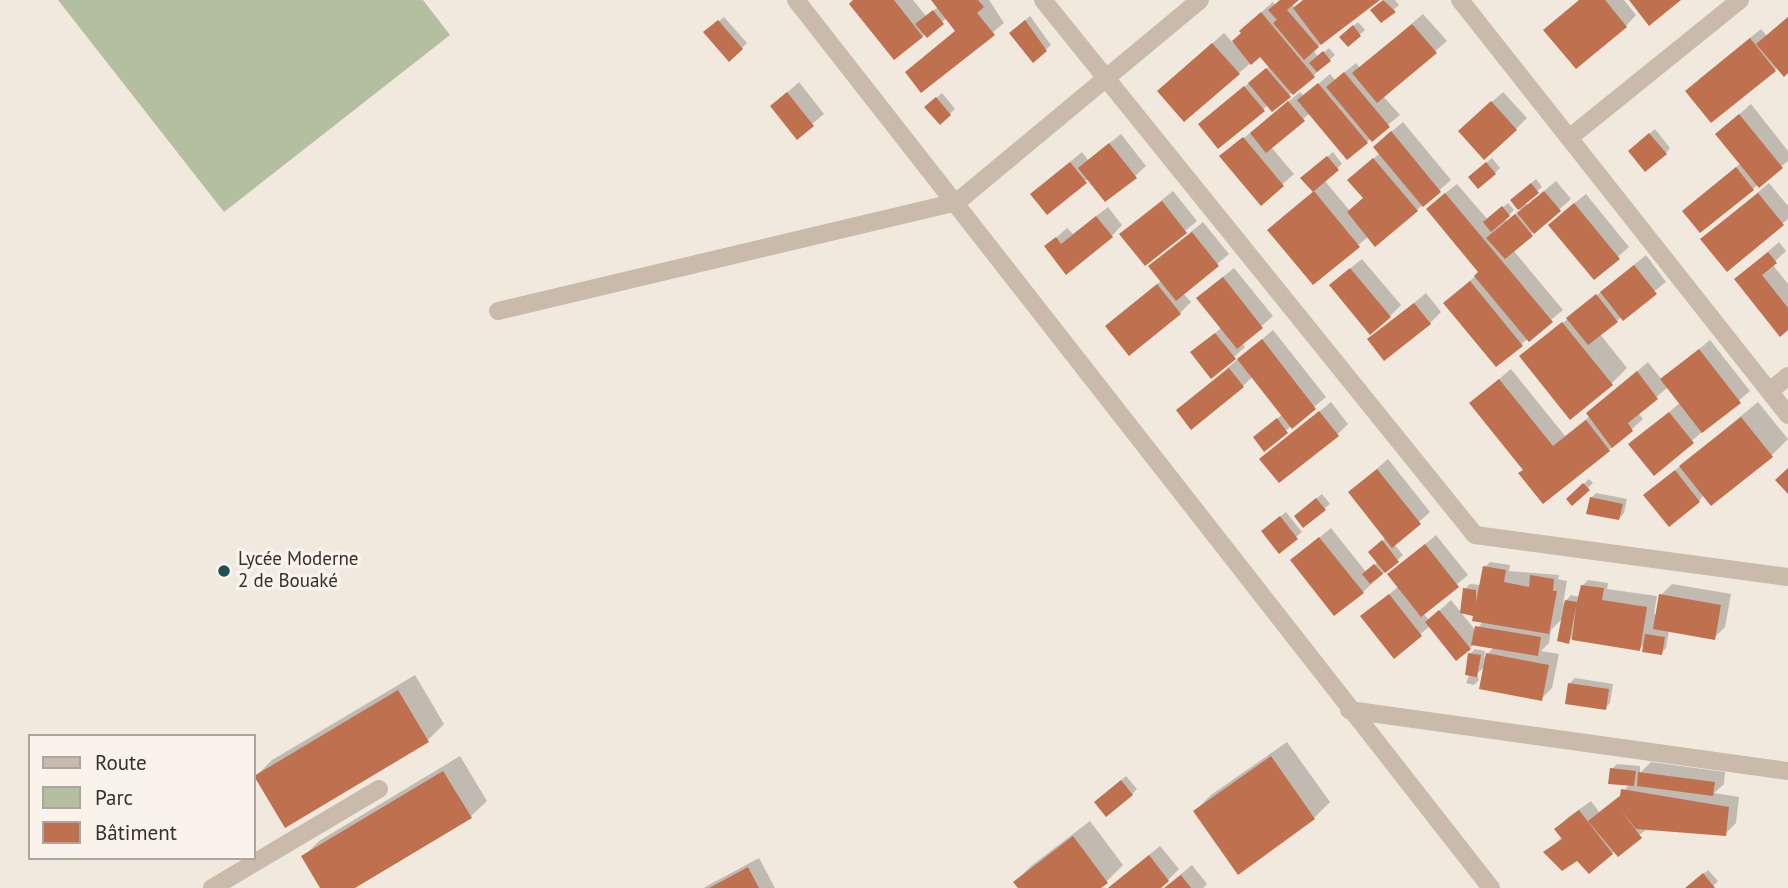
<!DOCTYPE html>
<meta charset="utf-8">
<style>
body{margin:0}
#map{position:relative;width:1788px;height:888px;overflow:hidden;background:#f1e9de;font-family:"PT Sans",sans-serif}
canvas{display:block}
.legend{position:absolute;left:28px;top:734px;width:228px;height:126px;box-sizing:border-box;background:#f9f3eb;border:2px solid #aba59e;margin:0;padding:9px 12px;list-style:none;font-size:21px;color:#372f2a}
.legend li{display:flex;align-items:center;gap:14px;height:35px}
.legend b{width:35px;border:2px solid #aba59e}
</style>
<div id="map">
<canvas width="1788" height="888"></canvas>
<ul class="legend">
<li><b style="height:9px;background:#c9baab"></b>Route</li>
<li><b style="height:19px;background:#b3bf9f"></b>Parc</li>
<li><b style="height:19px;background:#be704f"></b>Bâtiment</li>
</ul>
</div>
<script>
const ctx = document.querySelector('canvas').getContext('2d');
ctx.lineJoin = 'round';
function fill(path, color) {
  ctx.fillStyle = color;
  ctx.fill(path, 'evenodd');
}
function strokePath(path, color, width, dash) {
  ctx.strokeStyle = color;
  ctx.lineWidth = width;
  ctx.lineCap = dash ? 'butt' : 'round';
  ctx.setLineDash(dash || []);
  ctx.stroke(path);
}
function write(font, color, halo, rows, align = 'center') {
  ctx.font = font + ' "PT Sans",sans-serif';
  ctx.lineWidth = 7;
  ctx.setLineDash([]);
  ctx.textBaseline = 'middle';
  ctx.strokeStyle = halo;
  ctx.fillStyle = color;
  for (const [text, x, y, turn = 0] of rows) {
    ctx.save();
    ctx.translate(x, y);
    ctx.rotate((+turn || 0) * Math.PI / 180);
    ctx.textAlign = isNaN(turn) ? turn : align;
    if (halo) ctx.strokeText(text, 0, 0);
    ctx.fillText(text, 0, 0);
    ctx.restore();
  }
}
fill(new Path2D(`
 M58 0H423L450 35 224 212Z`), '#b3bf9f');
fill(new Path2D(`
 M855 0H913L926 16 938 7 933 0H989L1004 23 922 91 907 72 957 30 947 18 894 58Z
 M1281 0H1297L1292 4 1295 8 1303 0H1377L1313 50 1318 57 1329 48 1335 55 1314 75 1272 109 1268 105 1219 147 1211 114 1270 66 1261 54 1239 73 1170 81 1224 33 1233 43 1252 20 1273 2 1275 5Z
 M1384 0H1395L1399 5 1381 21 1378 5Z
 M1580 0H1624L1636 15 1626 26Z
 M1423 14 1447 41 1383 96 1400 115 1347 158 1310 113 1271 147 1294 174 1261 203 1222 156 1300 92 1304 96 1330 74 1335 80 1356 63 1360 68Z
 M1030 16 1051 45 1033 61 1016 28Z
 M724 17 747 43 742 48 711 28Z
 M1788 17V71L1778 67 1712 121 1698 80 1761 29 1767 36Z
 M1358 22 1365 30 1348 45 1346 32Z
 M799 82 824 114 797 137 772 106Z
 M1503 92 1527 118 1516 129 1471 121Z
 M942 93 955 109 940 123 926 107Z
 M1751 104 1788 151V161L1700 231 1684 211 1741 163 1717 134Z
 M1403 122 1451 180 1417 210 1369 236 1313 283 1280 219 1314 191 1303 178 1333 152 1342 164 1324 180 1350 211 1365 197 1361 169 1380 153 1386 136Z
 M1655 129 1670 148 1666 153 1635 146Z
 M1121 134 1146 166 1135 176 1043 184 1082 152 1088 160Z
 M1492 158 1500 168 1495 173 1475 172Z
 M1536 179 1542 187 1525 202 1527 205 1556 181 1571 199 1513 250 1563 310 1496 365 1456 293 1480 272 1439 198 1457 184 1488 220 1508 203 1514 210 1505 219 1507 221 1520 210 1512 200Z
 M1769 183 1788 206V219L1727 269 1702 239Z
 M1173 191 1197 221 1145 264 1132 224Z
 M1586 194 1629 247 1594 278 1561 214Z
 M1108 207 1122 225 1112 236 1046 247 1067 228 1073 234Z
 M1203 222 1229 254 1183 293 1191 302 1180 313 1107 326 1162 280 1161 256Z
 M1779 242 1786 251 1772 264 1788 284V328L1736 279Z
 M1646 255 1666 282 1600 334 1627 368 1611 384 1521 357Z
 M1362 259 1401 305 1390 316 1342 275Z
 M1234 268 1273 316 1242 343 1245 347 1234 357 1193 353 1222 327 1209 288Z
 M1426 293 1441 312 1430 323 1370 339Z
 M1273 330 1326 397 1264 449 1260 432 1283 414 1253 376 1243 386 1189 400Z
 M1710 340 1750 391 1654 473 1631 444 1681 402 1668 387 1638 413 1643 419 1609 450 1524 469 1471 403 1511 369 1565 436 1590 416 1599 403 1648 362 1662 380Z
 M1331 402 1348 424 1338 434 1262 459Z
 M1758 402 1788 439 1772 455 1711 504 1704 495 1699 501 1645 495Z
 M1388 459 1430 512 1394 544 1403 555 1363 592 1292 560 1331 528 1366 572 1378 562 1375 547 1386 538 1350 492Z
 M1589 479 1593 483 1572 503 1568 499Z
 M1596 493 1627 499 1624 513 1619 519 1591 498Z
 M1322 494 1330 504 1325 508 1301 511Z
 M1286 512 1302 532 1279 551 1268 526Z
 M1436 535 1468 575 1423 613 1429 620 1451 600 1476 631 1483 621 1465 589 1470 584 1480 585 1485 567 1490 562 1510 565 1509 571 1559 575 1558 579 1567 581 1563 604 1571 595 1580 597 1583 585 1588 580 1608 583 1607 589 1657 596 1654 614 1657 615 1661 595 1672 584 1731 594 1725 627 1714 638 1669 630 1666 648 1661 653 1646 643 1639 649 1571 639 1568 642 1563 618 1551 630 1549 643 1541 651 1559 654 1552 688 1541 699 1485 666 1477 674 1479 680 1474 685 1466 683 1470 674V654L1475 649 1485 651 1484 658 1494 647 1474 644 1470 648 1430 626 1394 656 1363 616 1399 586 1390 574Z
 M415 675 444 724 428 740 256 776 272 760Z
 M1575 678 1613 684 1610 703 1605 708 1570 683Z
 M1287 742 1330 802 1314 818 1195 811 1211 795Z
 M460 756 487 801 470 817 352 888H322L303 857 319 841Z
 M1651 762 1725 772 1724 784 1714 793 1739 797 1736 823 1725 834 1649 828 1612 853 1577 858 1546 852 1562 837 1556 829 1567 818 1591 801 1599 812 1622 794 1629 784 1612 769 1617 764 1640 766V773Z
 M1126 776 1137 789 1132 794 1101 797Z
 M1090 821 1123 865 1107 881 1099 888H1020L1015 882 1031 866Z
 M1160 846 1179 869 1168 880 1158 888H1108Z
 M759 858 775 888H704L705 887Z
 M1192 865 1207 884 1203 888H1164Z
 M1708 870 1718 881 1711 888H1686Z`), '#0003');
fill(new Path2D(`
 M853 0H894L923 37 894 60 849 4Z
 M931 0H978L984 7 977 13 995 35 921 93 905 72 955 31Z
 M1280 0H1299L1287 10 1319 47 1304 60 1273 23 1277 20 1268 10Z
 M1303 0H1380L1321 45 1293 8Z
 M1383 0 1396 12 1381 23 1370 10Z
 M1579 0H1605L1627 27 1576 69 1543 30Z
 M1629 0H1681L1649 26Z
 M933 10 944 24 927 38 915 24Z
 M1261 12 1315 77 1293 95 1260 57 1251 65 1232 41 1241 33 1239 31Z
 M1788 17V73L1784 77 1756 44Z
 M718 20 743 49 729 62 703 32Z
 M1025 20 1047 51 1033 63 1009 33Z
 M1412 24 1437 53 1377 103 1352 73Z
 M1353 25 1361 36 1348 47 1339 37Z
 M1750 38 1776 71 1711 123 1685 91Z
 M1212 43 1240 74 1184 122 1157 91Z
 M1323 51 1331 61 1317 72 1309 63Z
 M1266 68 1291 97 1272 112 1248 83Z
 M1344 72 1390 127 1372 142 1326 87Z
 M1318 83 1368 143 1347 160 1297 100Z
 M1244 86 1265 111 1218 149 1198 124Z
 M787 92 814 126 797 140 770 106Z
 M936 97 951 115 940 125 924 107Z
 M1288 101 1305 121 1266 153 1250 133Z
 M1491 101 1517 130 1484 160 1458 131Z
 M1739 114 1783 168 1759 188 1715 134Z
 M1391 131 1441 192 1423 207 1373 147Z
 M1649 133 1667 154 1645 172 1628 151Z
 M1243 137 1284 186 1261 206 1219 156Z
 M1109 143 1137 178 1105 202 1078 168Z
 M1327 156 1339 170 1313 192 1300 178Z
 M1373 158 1418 211 1375 247 1347 212 1363 198 1347 180Z
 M1070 162 1087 183 1047 215 1030 194Z
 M1486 162 1496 174 1478 189 1468 177Z
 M1736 167 1754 190 1700 233 1682 211Z
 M1531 183 1539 193 1518 210 1510 200Z
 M1314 191 1360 247 1313 285 1267 230Z
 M1544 191 1561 211 1534 234 1517 213Z
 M1445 193 1553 322 1529 342 1474 276 1478 272 1426 209Z
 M1758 193 1784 225 1727 272 1700 239Z
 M1162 201 1187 233 1145 266 1119 234Z
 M1574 203 1620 259 1594 280 1548 225Z
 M1502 206 1510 216 1491 232 1483 222Z
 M1515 214 1533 236 1505 259 1486 238Z
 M1096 216 1113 237 1066 275 1044 246 1056 237 1061 244Z
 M1192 232 1219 266 1176 301 1148 266Z
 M1768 252 1777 263 1762 275 1788 308V330L1780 337 1734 279Z
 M1634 265 1657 294 1623 321 1600 292Z
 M1350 268 1391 317 1370 335 1329 285Z
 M1223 277 1263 328 1237 349 1196 298Z
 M1470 281 1523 346 1496 367 1443 303Z
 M1157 284 1181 314 1129 356 1105 326Z
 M1596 294 1618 322 1588 345 1566 318Z
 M1414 303 1431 324 1384 361 1367 339Z
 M1562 322 1613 385 1570 420 1519 356Z
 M1215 333 1236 359 1211 379 1190 352Z
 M1262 339 1316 409 1292 429 1237 359Z
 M1699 349 1741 403 1702 433 1660 379Z
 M1229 368 1244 387 1191 430 1176 410Z
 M1637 371 1658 399 1628 423 1633 431 1612 448 1586 413Z
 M1499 379 1553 446 1586 420 1610 451 1543 504 1518 473 1523 470 1469 403Z
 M1319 411 1339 436 1279 483 1259 459Z
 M1669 412 1694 443 1654 476 1628 444Z
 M1741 417 1773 457 1711 506 1679 466Z
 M1277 418 1288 433 1264 452 1253 437Z
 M1788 468V494L1775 480Z
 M1377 469 1421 524 1392 548 1348 492Z
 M1675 470 1700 502 1669 527 1643 495Z
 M1583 483 1590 490 1572 506 1566 499Z
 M1590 497 1623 504 1619 520 1586 514Z
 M1316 498 1326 510 1303 528 1294 516Z
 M1280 516 1298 539 1279 554 1261 531Z
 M1319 537 1364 593 1334 616 1290 560Z
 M1382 540 1399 562 1385 573 1368 552Z
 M1425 544 1459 587 1421 617 1387 574Z
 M1374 564 1383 574 1370 584 1362 574Z
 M1483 566 1506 570 1504 582 1529 587 1530 575 1554 579 1553 591H1557L1549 634 1472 621 1473 616 1460 613 1463 588 1476 590V602Z
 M1581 585 1604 588 1602 600 1647 607 1640 651 1572 640 1576 606 1569 644 1557 641 1565 600 1577 602Z
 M1389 594 1422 636 1394 659 1360 616Z
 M1659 594 1721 605 1715 640 1653 629Z
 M1439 610 1471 649 1456 661 1425 622Z
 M1475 626 1541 637 1538 656 1471 645Z
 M1645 634 1665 637 1662 655 1642 652Z
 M1468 653 1481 655 1477 677 1465 675Z
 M1486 653 1549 665 1542 701 1479 689Z
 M1568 683 1609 689 1606 710 1565 704Z
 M398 690 429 742 285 828 254 776Z
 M1271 756 1315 819 1238 875 1193 811Z
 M1610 768 1636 771 1634 786 1608 784Z
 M443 771 472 818 355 888H320L301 856Z
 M1638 772 1715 782 1713 796 1637 786Z
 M1121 780 1133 795 1106 817 1094 802Z
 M1621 789 1729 807 1726 836 1636 829 1619 808 1642 838 1618 857 1588 821 1620 796Z
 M1579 810 1613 854 1589 874 1577 861 1562 871 1543 852 1562 839 1554 829Z
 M1073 836 1108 883 1101 888H1018L1013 882Z
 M1149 855 1169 881 1161 888H1108Z
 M748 867 759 888H709Z
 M1703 873 1715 888H1685Z
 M1181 875 1191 888H1164Z`), '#be704f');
strokePath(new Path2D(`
 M498 311 957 202
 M212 888 379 789`), '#c9baab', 18);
strokePath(new Path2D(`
 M1043 0 1475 535 1788 577
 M1460 0 1788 415
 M1569 138 1740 0
 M957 202 1200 0
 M1770 391 1788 376
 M1349 710 1788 771`), '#c9baab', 18);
strokePath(new Path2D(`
 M796 0 1491 888`), '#c9baab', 18);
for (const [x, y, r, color] of [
 [224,571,7,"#224f56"]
]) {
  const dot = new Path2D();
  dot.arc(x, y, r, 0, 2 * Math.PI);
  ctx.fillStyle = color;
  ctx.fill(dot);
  strokePath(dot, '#f9f3eb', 2.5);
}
write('19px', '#372f2a', '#f9f3eb', [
 ["Lycée Moderne",238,560],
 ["2 de Bouaké",238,582]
], 'left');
</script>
